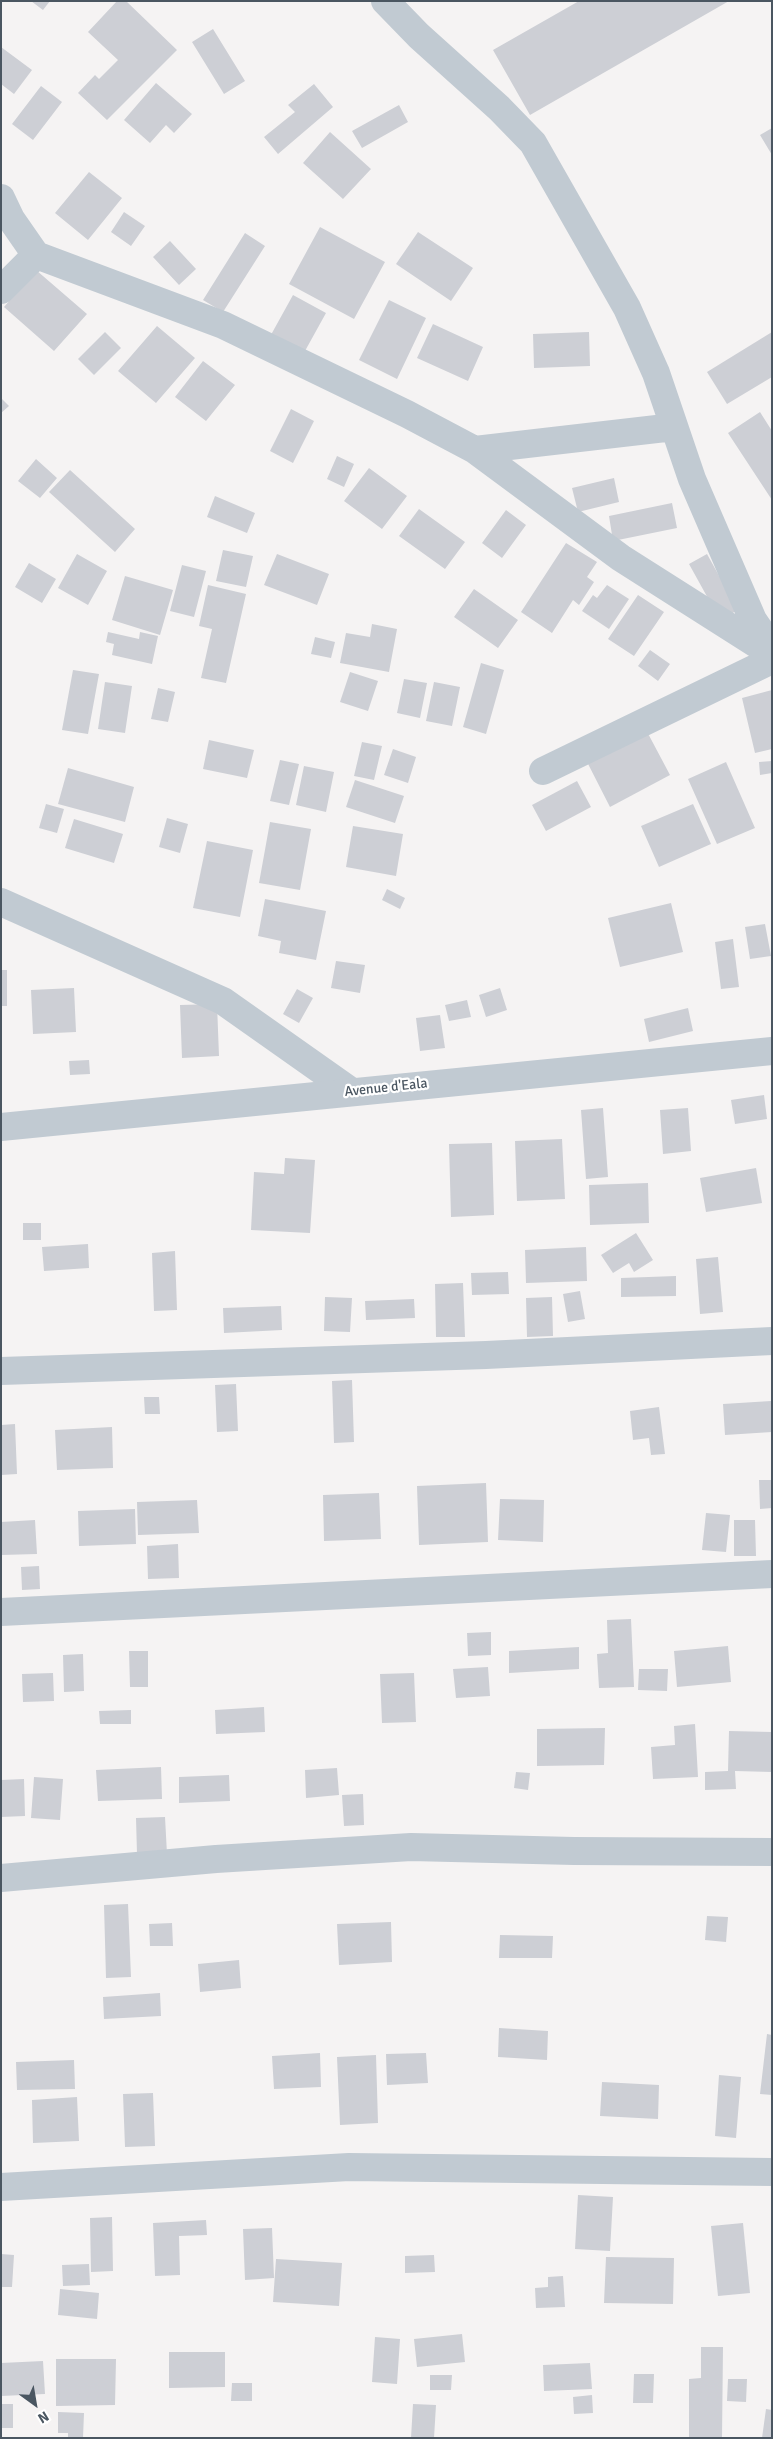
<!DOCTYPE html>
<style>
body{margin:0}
#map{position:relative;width:773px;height:2439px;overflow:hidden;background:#f5f3f3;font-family:Signika,sans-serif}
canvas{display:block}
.frame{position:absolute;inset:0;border:2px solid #4a5661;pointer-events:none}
.north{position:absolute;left:10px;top:2379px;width:50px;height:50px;-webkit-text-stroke:4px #fff;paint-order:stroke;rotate:148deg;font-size:14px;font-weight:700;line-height:20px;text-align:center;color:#4a5661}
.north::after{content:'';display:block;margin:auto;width:18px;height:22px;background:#4a5661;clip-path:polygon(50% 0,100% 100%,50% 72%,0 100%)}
</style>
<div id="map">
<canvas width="773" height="2439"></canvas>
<div class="frame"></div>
<div class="north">N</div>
</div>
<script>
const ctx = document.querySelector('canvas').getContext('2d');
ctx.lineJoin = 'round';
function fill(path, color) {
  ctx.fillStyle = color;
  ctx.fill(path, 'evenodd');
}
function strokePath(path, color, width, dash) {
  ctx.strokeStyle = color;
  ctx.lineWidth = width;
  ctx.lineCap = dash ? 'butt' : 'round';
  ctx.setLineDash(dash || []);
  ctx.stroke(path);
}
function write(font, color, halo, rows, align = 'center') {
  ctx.font = font + ' Signika,sans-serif';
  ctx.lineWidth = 4.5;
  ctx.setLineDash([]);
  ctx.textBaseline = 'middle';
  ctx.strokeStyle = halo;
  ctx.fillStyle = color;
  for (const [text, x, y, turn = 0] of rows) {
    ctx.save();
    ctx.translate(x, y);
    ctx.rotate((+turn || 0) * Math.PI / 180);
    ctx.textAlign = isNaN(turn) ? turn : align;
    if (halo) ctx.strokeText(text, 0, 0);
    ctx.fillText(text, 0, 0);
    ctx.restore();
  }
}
fill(new Path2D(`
 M31 1H50L43 10Z
 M117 1H126L177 50 107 120 78 93 95 75 99 79 118 60 88 32Z
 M579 1H729L530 115 493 50Z
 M213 29 245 81 224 94 192 42Z
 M1 47 32 70 14 94 1 84Z
 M156 83 192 114 174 133 166 125 150 143 124 120Z
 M314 84 333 107 278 154 264 137 295 112 288 105Z
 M41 86 62 102 33 140 12 124Z
 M399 105 408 122 362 148 352 131Z
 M772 128V155L760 135Z
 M330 132 371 169 343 199 303 163Z
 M89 172 122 198 88 240 55 213Z
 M124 212 145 226 131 246 111 232Z
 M320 227 385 262 354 319 289 284Z
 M418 232 473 268 451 301 396 264Z
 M245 233 265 246 223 312 203 300Z
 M170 241 196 269 179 285 153 257Z
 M36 270 87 314 54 351 4 307Z
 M293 295 326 313 300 360 267 342Z
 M389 300 426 318 397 379 359 360Z
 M433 324 483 347 468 381 417 358Z
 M157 326 195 358 156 403 118 371Z
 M105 332 121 348 94 375 78 359Z
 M589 332 590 366 534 368 533 334Z
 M772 332V377L727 404 707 372Z
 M203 361 235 385 206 421 175 397Z
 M1 398 9 406 1 413Z
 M291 409 314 421 293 463 270 451Z
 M760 412 772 431V500L728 433Z
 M337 456 354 464 344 487 327 479Z
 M36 459 57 478 40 498 18 481Z
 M369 468 407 496 382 529 344 501Z
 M70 470 135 529 115 552 49 492Z
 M614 478 619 502 578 512 572 488Z
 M215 496 255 513 247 533 207 517Z
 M672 503 677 528 613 541 609 516Z
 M419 509 465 542 445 569 399 536Z
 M506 510 526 525 502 558 482 543Z
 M566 543 597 562 587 577 594 582 579 605 573 600 552 633 521 612Z
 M223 550 253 556 246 587 216 581Z
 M77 554 107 571 88 605 58 588Z
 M277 554 329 574 317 605 264 585Z
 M707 554 738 610 720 620 689 564Z
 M29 563 56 579 42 603 15 587Z
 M182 565 206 571 194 617 170 611Z
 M125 576 173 590 160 635 112 620Z
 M208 585 246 594 226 683 201 678 212 629 199 626Z
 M607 585 629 599 609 629 582 611 593 595 597 598Z
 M474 589 518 620 498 648 454 617Z
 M638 595 664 612 634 656 608 639Z
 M372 624 397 629 389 672 340 663 346 633 370 637Z
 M108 632 139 639 140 632 158 636 152 664 112 655 114 644 106 642Z
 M315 637 335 642 331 658 311 654Z
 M650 650 670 664 658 681 638 666Z
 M481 663 504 670 486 734 463 727Z
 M73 670 99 674 88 734 62 730Z
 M350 672 378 681 368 711 340 702Z
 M404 679 427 683 420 718 397 713Z
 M105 682 132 686 125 733 98 729Z
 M434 682 460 687 452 726 426 721Z
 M158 688 175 692 168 722 151 719Z
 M772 690V749L755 753 742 698Z
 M644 726 670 775 610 807 585 758Z
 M209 740 254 750 247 778 203 769Z
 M362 742 382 746 374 780 354 776Z
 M393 749 416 757 408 783 384 775Z
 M280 760 299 764 289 805 270 801Z
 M772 761V773L760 775 759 762Z
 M726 762 755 828 717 844 688 779Z
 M304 766 334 772 326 812 296 805Z
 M68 768 134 787 125 822 58 804Z
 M355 780 404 796 395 823 346 807Z
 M577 781 591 807 546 831 532 805Z
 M46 804 64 809 57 833 39 828Z
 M693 804 711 844 659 867 641 826Z
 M167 818 188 824 180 853 159 847Z
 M74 819 123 834 114 863 65 848Z
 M270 822 311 829 300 890 259 883Z
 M353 826 403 834 396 876 346 867Z
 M207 841 253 850 240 917 193 908Z
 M387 889 405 898 400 909 382 900Z
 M265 899 326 911 316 960 279 953 281 941 258 936Z
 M671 903 683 952 620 967 608 918Z
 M765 924 771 956 750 959 745 927Z
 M733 939 739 987 721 989 715 942Z
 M336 961 365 965 360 993 331 988Z
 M1 970H7V1006H1Z
 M74 988 76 1032 33 1034 31 990Z
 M500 988 507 1010 486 1017 479 995Z
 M297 989 313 998 299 1023 283 1014Z
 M467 1000 471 1017 449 1021 445 1005Z
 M217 1004 219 1056 182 1058 180 1005Z
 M688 1008 693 1031 649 1042 644 1019Z
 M440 1015 445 1048 420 1051 416 1018Z
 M89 1060 90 1074 70 1075 69 1061Z
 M764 1095 767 1119 735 1124 731 1100Z
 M603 1108 608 1177 586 1179 581 1110Z
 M688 1108 691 1151 663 1154 660 1110Z
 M562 1139 565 1199 517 1201 515 1141Z
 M492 1143 494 1215 451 1217 449 1144Z
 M285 1158 315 1160 310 1233 251 1230 254 1172 284 1174Z
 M756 1168 762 1203 706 1212 700 1178Z
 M648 1183 649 1223 590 1225 589 1185Z
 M23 1223H41V1240H23Z
 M636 1233 653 1260 634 1272 629 1263 613 1273 601 1255Z
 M88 1244 89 1268 44 1271 42 1247Z
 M586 1247 587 1281 526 1283 525 1250Z
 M175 1251 177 1310 154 1311 152 1253Z
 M718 1257 723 1312 700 1314 696 1259Z
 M508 1272 509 1294 472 1295 471 1273Z
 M676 1276V1296L621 1297V1278Z
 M463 1283 465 1337H436L435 1284Z
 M580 1291 585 1319 568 1322 563 1294Z
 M325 1297 352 1298 350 1332 324 1331Z
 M552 1297 553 1336 527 1337 526 1298Z
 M414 1299 415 1318 366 1320 365 1301Z
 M281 1306 282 1330 224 1333 223 1308Z
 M352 1380 354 1442 334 1443 332 1381Z
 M236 1384 238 1431 217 1432 215 1385Z
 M144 1397H159L160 1414H145Z
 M771 1401 772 1432 725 1435 723 1404Z
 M659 1407 665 1454 651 1455 649 1438 633 1440 630 1411Z
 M15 1424 17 1474 1 1475V1425Z
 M112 1427 113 1468 57 1470 55 1430Z
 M759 1480H772V1508L760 1509Z
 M486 1483 488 1542 419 1545 417 1486Z
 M379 1493 381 1539 324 1541 323 1495Z
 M500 1499 544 1500 543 1542 498 1540Z
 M197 1500 199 1533 138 1535 137 1502Z
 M135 1509 136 1544 79 1546 78 1511Z
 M706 1513 730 1515 726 1552 702 1550Z
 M35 1520 37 1554 1 1555V1522Z
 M734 1520H755L756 1556H734Z
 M178 1544 179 1578 148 1579 147 1546Z
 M39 1566 40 1589 22 1590 21 1567Z
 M631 1619 634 1687 599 1688 597 1654 608 1653 607 1620Z
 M491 1632V1655L468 1656 467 1633Z
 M728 1646 731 1682 677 1687 674 1651Z
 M579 1647V1669L509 1673V1651Z
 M129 1651H148V1687H130Z
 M83 1654 84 1691 64 1692 63 1655Z
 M488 1667 490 1696 456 1698 453 1669Z
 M639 1669H668L667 1691 638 1690Z
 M53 1673 54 1701 23 1702 22 1674Z
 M414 1673 416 1722 382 1723 380 1674Z
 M264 1707 265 1732 216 1734 215 1710Z
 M131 1710V1724H100L99 1711Z
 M695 1724 698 1777 653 1779 651 1747 675 1745 674 1726Z
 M605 1728 604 1765 537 1766V1729Z
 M729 1731 772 1732V1772L735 1771 736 1789 705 1790V1772L728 1771Z
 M161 1767 162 1799 98 1801 96 1770Z
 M337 1768 339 1795 306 1798 305 1770Z
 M516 1772 530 1773 528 1790 514 1788Z
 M229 1775 230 1801 179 1803V1777Z
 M34 1777 63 1779 60 1820 31 1818Z
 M24 1779 25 1816 1 1817V1780Z
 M363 1794 364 1825 344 1826 342 1795Z
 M165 1817 167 1854H137L136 1818Z
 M128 1904 131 1977 106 1978 104 1905Z
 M707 1916 728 1917 726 1942 705 1940Z
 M391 1922 392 1962 339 1965 337 1924Z
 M172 1923 173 1946H150L149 1924Z
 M500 1935 553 1936 552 1958H499Z
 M239 1960 241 1988 200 1992 198 1964Z
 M160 1993 161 2016 104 2019 103 1997Z
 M499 2028 548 2031 547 2060 498 2057Z
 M767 2034 772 2035V2095L760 2094Z
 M320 2053 321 2087 274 2089 272 2056Z
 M426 2053 428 2083 387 2085 386 2054Z
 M376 2055 378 2123 340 2125 337 2057Z
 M74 2060 75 2089 17 2090 16 2062Z
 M719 2075 741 2077 736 2138 715 2136Z
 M602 2082 659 2085 658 2119 600 2116Z
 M153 2093 155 2146 125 2147 123 2094Z
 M77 2097 79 2141 33 2143 32 2100Z
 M578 2195 613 2197 610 2251 575 2249Z
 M112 2217 113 2271 91 2272 90 2218Z
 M206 2220 207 2235 179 2236 180 2275 155 2276 153 2223Z
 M743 2223 750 2293 718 2296 711 2226Z
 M272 2228 274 2278 245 2280 243 2229Z
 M1 2254 14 2255 12 2287H1Z
 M434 2255 435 2272 405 2273V2256Z
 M606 2257 674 2258 673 2304 604 2303Z
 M276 2259 342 2263 339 2306 273 2302Z
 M89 2264 90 2285 63 2286 62 2265Z
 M563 2276 565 2307 536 2308 535 2288 548 2287V2277Z
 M60 2289 99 2293 97 2319 58 2315Z
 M462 2334 465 2362 417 2367 414 2339Z
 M375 2337 400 2339 397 2384 372 2382Z
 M701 2347H723L722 2438H689V2379L701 2378Z
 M169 2352H225V2387L169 2388Z
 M56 2359H116L115 2405 56 2406Z
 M43 2361 45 2394 1 2396V2363Z
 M590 2363 592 2389 544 2391 543 2365Z
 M634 2374H654L653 2403H633Z
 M430 2375H452L451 2390H430Z
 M728 2379H747L746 2402 727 2401Z
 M232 2383H252V2401H231Z
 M592 2395 593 2413 574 2414 573 2397Z
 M1 2404H13V2428H1Z
 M413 2404 436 2405 434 2438H411Z
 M766 2409 772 2410V2438H762Z
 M58 2412 84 2413 83 2438H68V2433H58Z`), '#cdcfd5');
strokePath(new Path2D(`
 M385 1 419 36 499 108 533 143 627 308 656 373 692 479 753 620 772 648
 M1 198 11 219 36 255 223 325 407 414 475 450 621 558 772 654
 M1 290 36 255
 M475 450 674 427
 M543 771 772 660
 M1 902 223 1001 352 1092
 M1 1371 486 1355 772 1341
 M1 1612 772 1574
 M1 1878 216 1859 411 1847 574 1851 772 1852
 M1 2187 349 2167 772 2172`), '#c1cad2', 28);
strokePath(new Path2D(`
 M1 1127 772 1051`), '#c1cad2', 28);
write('14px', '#4a5661', '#fff', [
 ["Avenue d'Eala",386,1088,-6]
]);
</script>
